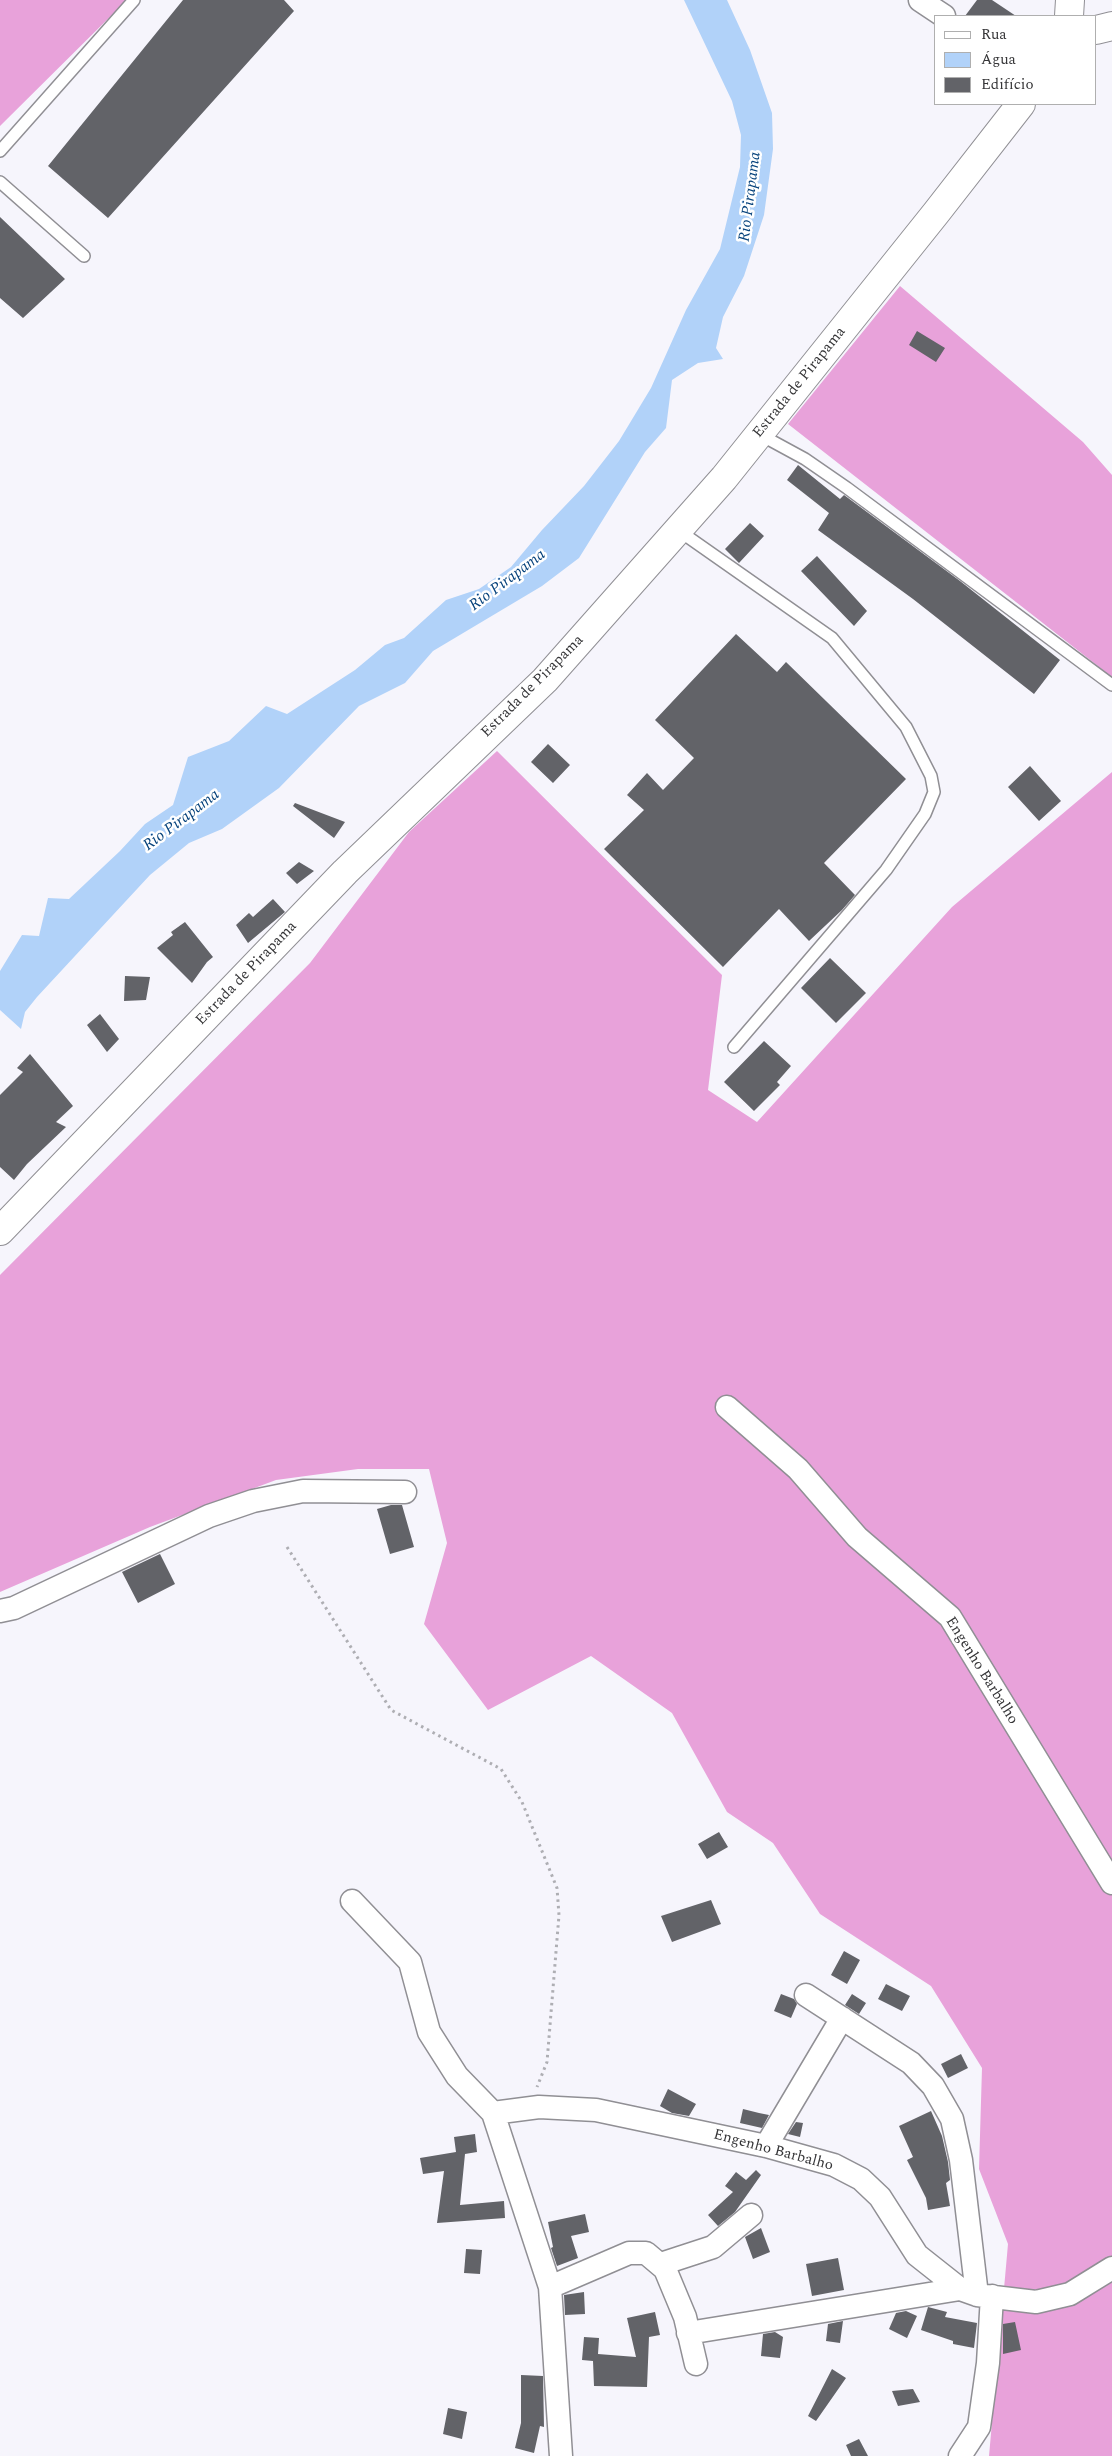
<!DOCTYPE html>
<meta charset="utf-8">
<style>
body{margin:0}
#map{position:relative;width:1112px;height:2456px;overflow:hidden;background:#f6f5fc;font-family:Spectral,serif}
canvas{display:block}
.legend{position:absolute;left:934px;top:15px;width:162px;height:90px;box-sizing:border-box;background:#fff;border:1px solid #afafaf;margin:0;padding:6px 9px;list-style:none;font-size:15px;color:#363638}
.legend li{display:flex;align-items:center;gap:10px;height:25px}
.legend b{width:25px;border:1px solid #afafaf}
</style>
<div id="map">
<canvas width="1112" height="2456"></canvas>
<ul class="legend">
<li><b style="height:6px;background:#fff"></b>Rua</li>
<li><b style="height:14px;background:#b1d2f9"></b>Água</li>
<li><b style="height:14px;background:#626368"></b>Edifício</li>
</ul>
</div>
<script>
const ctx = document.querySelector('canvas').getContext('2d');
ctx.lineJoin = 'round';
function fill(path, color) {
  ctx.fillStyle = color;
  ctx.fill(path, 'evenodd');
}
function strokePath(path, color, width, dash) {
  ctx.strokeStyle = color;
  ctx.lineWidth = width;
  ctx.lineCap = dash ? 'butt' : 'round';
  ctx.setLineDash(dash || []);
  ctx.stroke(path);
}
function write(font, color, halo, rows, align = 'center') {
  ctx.font = font + ' Spectral,serif';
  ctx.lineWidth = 5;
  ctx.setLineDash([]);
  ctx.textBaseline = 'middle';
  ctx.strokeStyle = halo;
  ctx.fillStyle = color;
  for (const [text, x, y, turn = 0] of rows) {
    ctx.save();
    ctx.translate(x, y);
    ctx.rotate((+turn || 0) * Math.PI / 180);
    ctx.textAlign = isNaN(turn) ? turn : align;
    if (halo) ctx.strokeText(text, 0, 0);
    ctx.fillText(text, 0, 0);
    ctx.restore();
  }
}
fill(new Path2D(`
 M0 0H127L0 126Z
 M900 286 1083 442 1112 475V677L788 424Z
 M497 751 722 975 708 1090 757 1122 952 907 1112 772V2456H989L1008 2244 979 2169 982 2068 931 1986 820 1914 773 1843 727 1812 672 1713 591 1656 488 1710 424 1624 447 1543 429 1469H358L276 1480 150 1527 0 1592V1275L310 963 409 832Z`), '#e8a2da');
fill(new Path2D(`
 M684 0H727L750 50 772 113 773 149 764 215 744 276 723 317 716 348 723 359 698 363 672 380 666 428 645 452 579 558 542 586 433 651 405 683 359 706 279 788 222 829 189 843 150 875 37 997 25 1012 21 1029 0 1010V971L22 935 39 936 48 898 69 899 120 851 145 824 173 805 188 757 229 741 266 706 287 714 355 670 385 645 404 638 446 600 479 589 511 567 542 530 584 486 619 441 651 388 686 310 720 249 740 167 741 135 732 101Z`), '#b1d2f9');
fill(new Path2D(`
 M183 0H284L294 11 108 218 48 166Z
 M977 0H992L1016 16H965Z
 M0 217 65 279 23 318 0 298Z
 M917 331 945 348 936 362 909 345Z
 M798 465 840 499 844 495 960 581 1060 660 1034 694 913 599 818 530 829 513 787 480Z
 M750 523 764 536 739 563 725 549Z
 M817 556 867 611 854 626 801 571Z
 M736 634 777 672 786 662 906 779 824 863 855 895 842 910 809 941 779 909 723 967 604 849 644 810 627 795 647 773 663 790 694 758 655 720Z
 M548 744 570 765 553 783 531 762Z
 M1030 766 1061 801 1039 821 1008 787Z
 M295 803 345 822 334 838 293 806Z
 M299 862 314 871 297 884 286 873Z
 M273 899 285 912 248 943 236 925 249 913 253 917Z
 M185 922 213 957 207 962 192 983 157 948 173 935 171 932Z
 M830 958 866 993 836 1023 801 988Z
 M125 976 150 977 146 1000 124 1001Z
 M100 1014 119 1039 107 1052 87 1025Z
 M764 1041 791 1066 777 1082 780 1085 754 1111 724 1082Z
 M30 1054 73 1106 56 1122 66 1127 27 1164 14 1180 0 1167V1095L23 1072 17 1068Z
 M391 1505H402L414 1547 390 1554 377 1509Z
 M160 1554 175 1584 138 1603 122 1572Z
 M719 1832 728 1847 707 1859 698 1844Z
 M711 1900 721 1924 672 1942 661 1916Z
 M844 1951 860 1960 847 1984 831 1975Z
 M886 1984 910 1996 902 2011 878 1999Z
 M781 1994 794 1999 797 2004 791 2018 774 2011Z
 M852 1994 866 2003 859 2014 845 2005Z
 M961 2054 968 2068 948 2078 941 2064Z
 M668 2089 696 2104 689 2116 672 2113 660 2106Z
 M743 2109 759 2113 769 2115 762 2128 740 2123Z
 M931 2111 942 2136 948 2162 950 2180 946 2183 950 2206 928 2210 926 2198 907 2160 913 2157 899 2126Z
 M796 2122 803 2123 800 2137 788 2134Z
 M475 2134 477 2152 465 2154 460 2205 504 2201 505 2218 437 2223 444 2171 423 2174 420 2158 456 2152 454 2137Z
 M756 2170 761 2175 735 2212 718 2226 708 2215 733 2192 725 2186 736 2172 746 2180Z
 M585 2214 589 2232 571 2236 578 2258 557 2266 551 2248 553 2247 548 2222Z
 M761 2228 770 2252 753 2259 745 2237Z
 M466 2249 482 2250 480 2274 464 2273Z
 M838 2258 844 2290 812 2296 806 2264Z
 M584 2292 585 2314 565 2315 564 2295Z
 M928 2307 947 2312 945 2317 977 2323 974 2348 953 2344V2341L921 2330Z
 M906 2311 917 2316 907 2338 889 2329 896 2313Z
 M655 2312 660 2335 649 2337 647 2387 594 2386 593 2361 582 2360 584 2337 599 2338 598 2354 636 2357 627 2318Z
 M843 2321 840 2343 826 2341 828 2324Z
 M1015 2322 1021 2350 1003 2354V2324Z
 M775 2332 783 2337 780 2358 761 2356 763 2334Z
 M832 2369 846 2378 816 2421 808 2416Z
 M521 2375 543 2376 544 2427 540 2426 534 2453 515 2448 521 2423Z
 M913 2389 920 2402 898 2406 892 2391Z
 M448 2408 467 2412 462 2439 443 2434Z
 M859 2439 868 2456H851L846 2445Z`), '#626368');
const lane = new Path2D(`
 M0 151 134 0
 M0 182 84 256
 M759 434 805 459 847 488 1112 685
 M678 530 832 638 906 727 931 776 934 792 925 814 886 870 734 1047`);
const street = new Path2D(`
 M920 0 944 16
 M727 1407 798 1469 857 1537 950 1617 1112 1883
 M0 1611 14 1608 209 1516 253 1501 303 1491 405 1492
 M352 1901 410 1962 429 2032 457 2076 493 2113 550 2287 561 2456
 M806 1995 911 2063 933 2086 952 2119 961 2160 977 2295
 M493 2113 539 2107 596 2110 766 2146 834 2165 861 2179 880 2197 917 2255 960 2289 977 2295 1036 2302 1070 2294 1112 2268
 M766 2146 842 2018
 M661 2264 713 2247 751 2215
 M550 2287 629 2253H646L665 2269 685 2317 696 2364
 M688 2333 960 2289
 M960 2456 979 2427 988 2363 992 2296`);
const secondary = new Path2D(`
 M0 1231 345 872 545 680 724 478 936 213 1021 104`);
const primary = new Path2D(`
 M1069 16 1070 0
 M1096 30 1112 26`);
strokePath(lane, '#908f94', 14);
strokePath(street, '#908f94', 25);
strokePath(secondary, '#908f94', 30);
strokePath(primary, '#908f94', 30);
strokePath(new Path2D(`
 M287 1547 391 1710 501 1769 522 1802 557 1888 559 1915 547 2062 537 2087`), '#aeaeb3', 3, [2.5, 4]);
strokePath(lane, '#fff', 11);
strokePath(street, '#fff', 22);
strokePath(secondary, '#fff', 28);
strokePath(primary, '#fff', 28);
write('15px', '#363638', '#fff', [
 ["Estrada de Pirapama",800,383,-51],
 ["Estrada de Pirapama",533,687,-45],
 ["Estrada de Pirapama",247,974,-46],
 ["Engenho Barbalho",981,1671,58],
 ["Engenho Barbalho",773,2151,15]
]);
write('italic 16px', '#07437c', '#fff', [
 ["Rio Pirapama",751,197,-83],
 ["Rio Pirapama",508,581,-37],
 ["Rio Pirapama",182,821,-37]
]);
</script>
